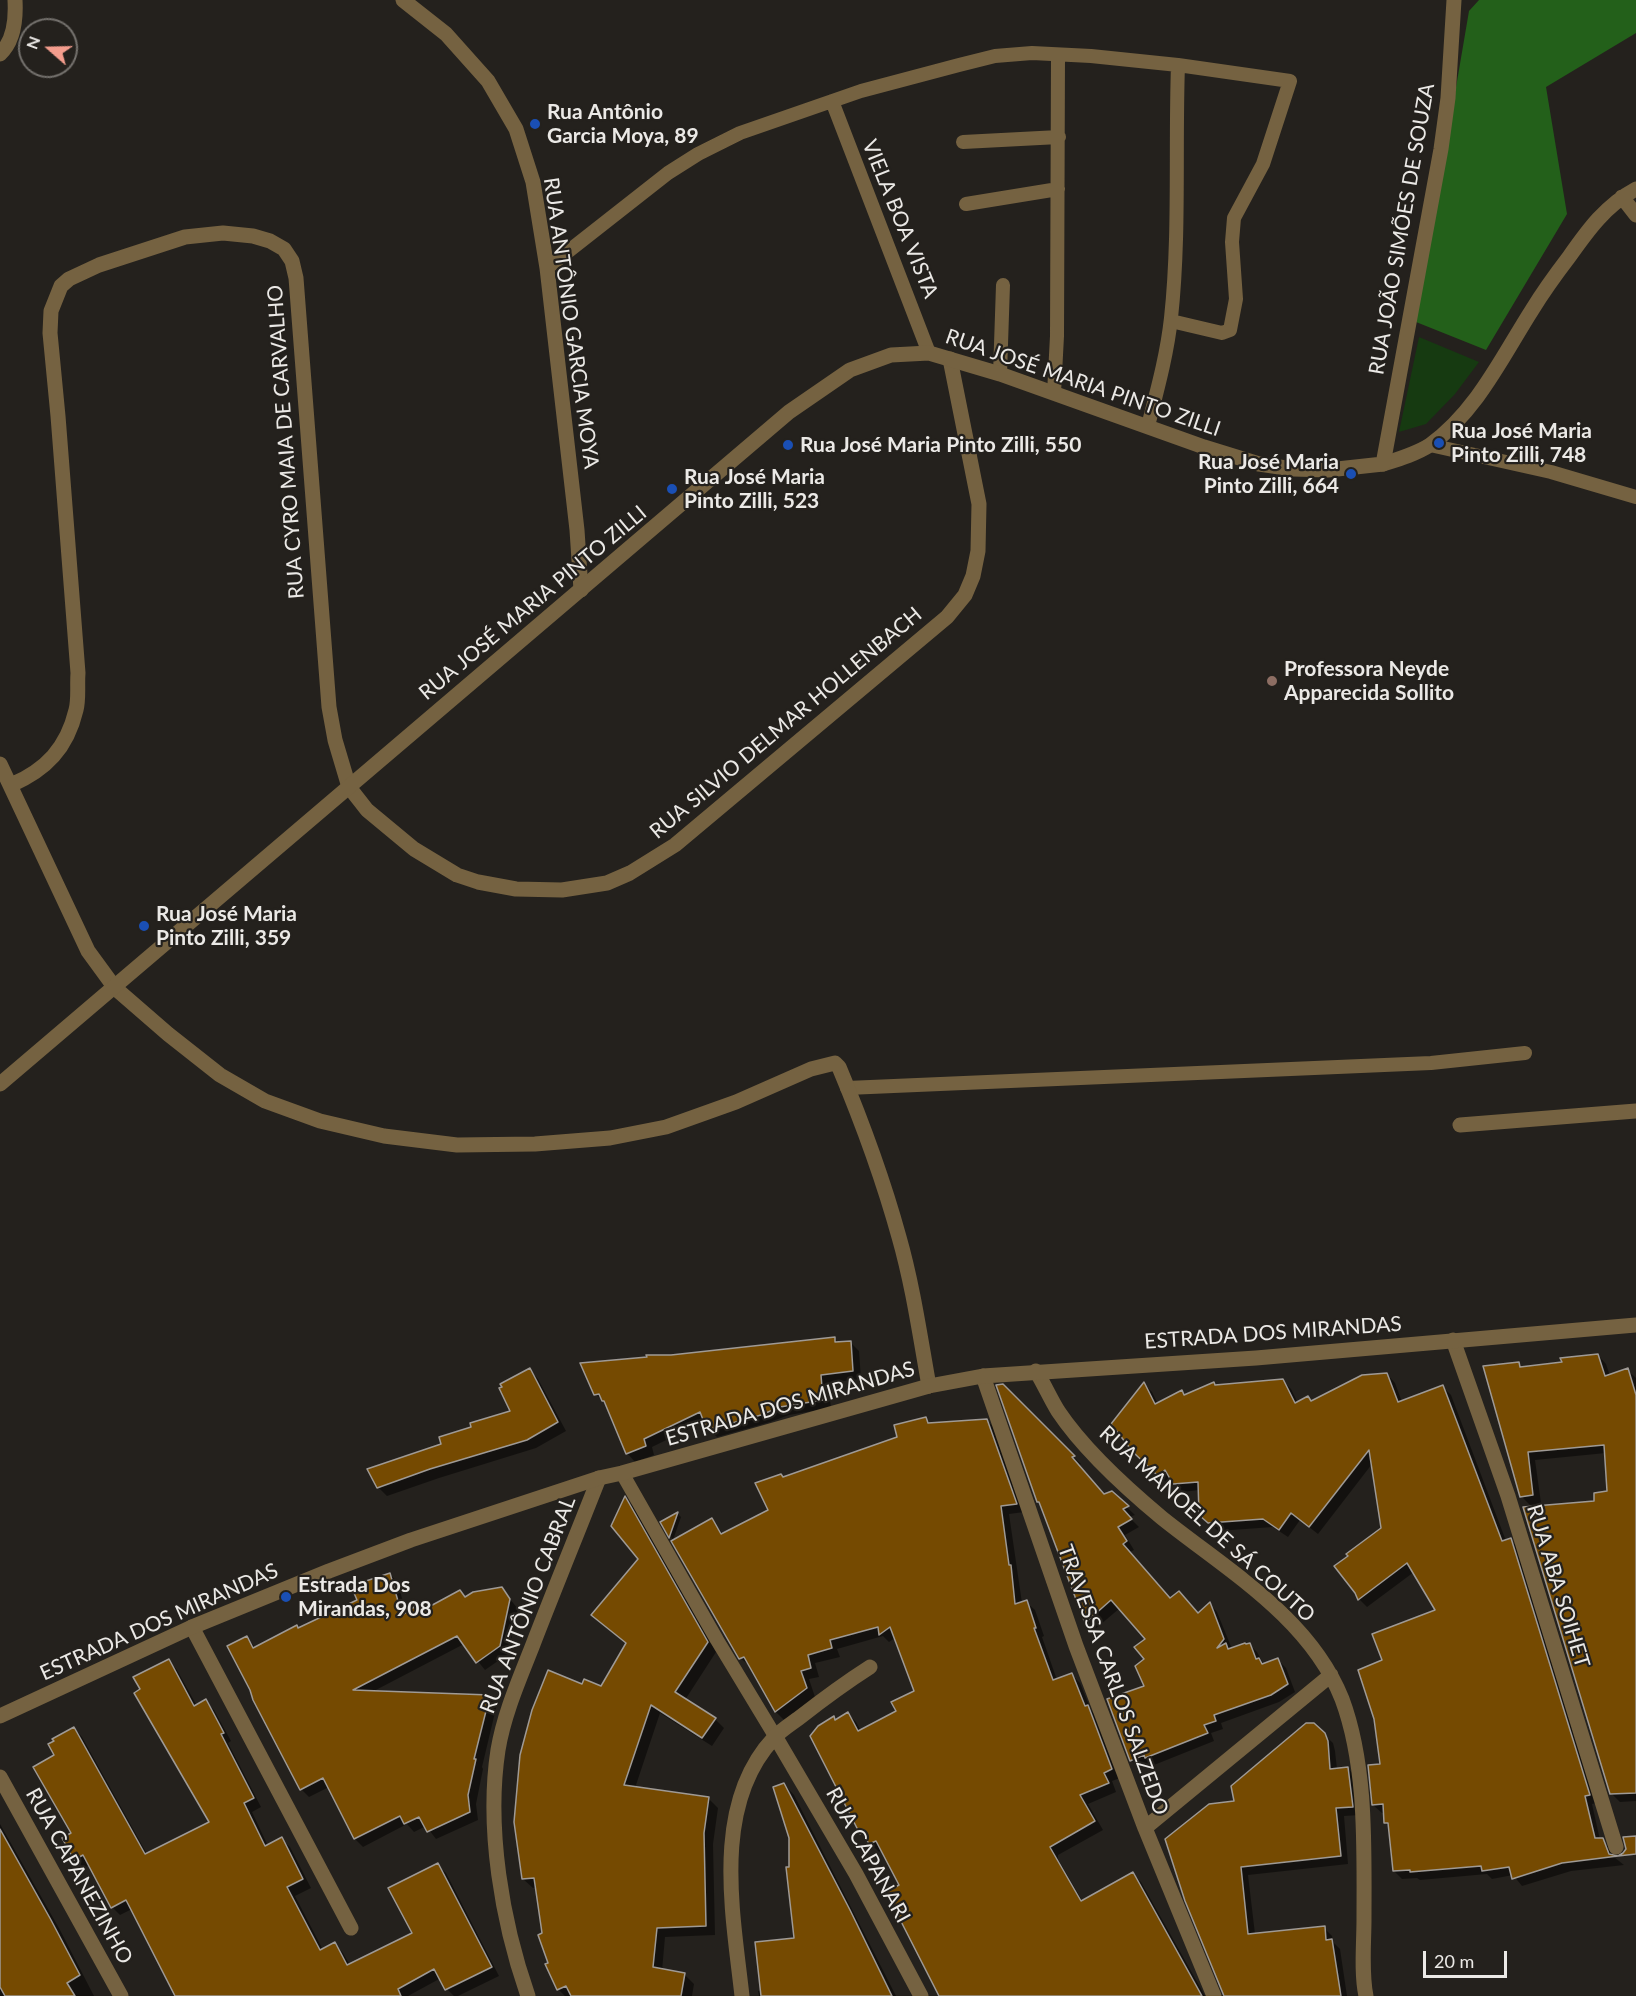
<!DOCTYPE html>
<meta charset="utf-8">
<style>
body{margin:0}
#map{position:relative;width:1636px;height:1996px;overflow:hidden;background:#24211d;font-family:Lato,sans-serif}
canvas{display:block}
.north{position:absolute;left:18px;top:18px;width:60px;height:60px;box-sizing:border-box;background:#24211d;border:2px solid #74716d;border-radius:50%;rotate:290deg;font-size:16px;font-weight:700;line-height:24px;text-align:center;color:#ebe9e6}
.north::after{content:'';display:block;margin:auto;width:21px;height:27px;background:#f49d8d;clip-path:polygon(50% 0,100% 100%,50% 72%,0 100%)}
.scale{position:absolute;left:1423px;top:1951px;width:84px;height:27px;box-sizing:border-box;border:3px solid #ebe9e6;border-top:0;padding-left:8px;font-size:18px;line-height:21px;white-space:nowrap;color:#ebe9e6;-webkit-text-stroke:4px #24211d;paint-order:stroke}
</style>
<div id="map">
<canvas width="1636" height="1996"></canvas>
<div class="north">N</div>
<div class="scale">20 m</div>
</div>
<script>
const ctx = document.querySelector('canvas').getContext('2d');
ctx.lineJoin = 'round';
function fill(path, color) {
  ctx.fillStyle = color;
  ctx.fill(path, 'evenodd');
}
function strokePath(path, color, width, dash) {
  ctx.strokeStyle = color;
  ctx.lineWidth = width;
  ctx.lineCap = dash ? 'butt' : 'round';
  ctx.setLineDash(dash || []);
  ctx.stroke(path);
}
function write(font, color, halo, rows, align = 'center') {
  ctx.font = font + ' Lato,sans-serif';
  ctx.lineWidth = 4.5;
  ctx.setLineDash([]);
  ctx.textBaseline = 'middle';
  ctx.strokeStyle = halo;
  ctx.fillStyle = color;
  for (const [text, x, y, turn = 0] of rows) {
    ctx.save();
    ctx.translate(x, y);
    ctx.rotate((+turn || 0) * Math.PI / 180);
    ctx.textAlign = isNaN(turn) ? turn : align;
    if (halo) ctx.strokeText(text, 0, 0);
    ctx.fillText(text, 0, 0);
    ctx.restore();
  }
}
fill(new Path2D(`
 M1419 337 1479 362 1455 394 1426 424 1399 432Z`), '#163a11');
fill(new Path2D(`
 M1479 0H1636V33L1546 87 1567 214 1486 350 1416 322 1469 11Z`), '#23601a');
fill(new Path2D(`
 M834 1338 839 1343 850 1342 859 1351 861 1379 828 1383 831 1408 789 1415 770 1422 717 1437 708 1429 705 1421 652 1447 654 1455 635 1462 627 1453 605 1402 595 1394 728 1351Z
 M1598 1355 1606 1364 1610 1376 1627 1370 1636 1378V1801L1620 1802 1611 1793 1596 1502 1609 1493 1606 1453 1535 1460 1541 1503 1530 1505 1522 1497 1518 1364 1522 1368 1564 1363Z
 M530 1370 538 1379 566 1431 536 1448 439 1478 387 1496 378 1487 443 1445 513 1412Z
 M1387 1374 1395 1383 1402 1402 1443 1387 1451 1395 1506 1541 1510 1540 1519 1548 1597 1803 1592 1804 1600 1840 1611 1848 1614 1857 1624 1865 1571 1871 1522 1886 1513 1875 1492 1879 1487 1874 1420 1880 1417 1878 1402 1879 1394 1871 1390 1827 1385 1823V1813H1382L1373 1805 1381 1765 1384 1661 1437 1610 1414 1572 1367 1607 1359 1599 1383 1528 1372 1464 1318 1534 1300 1520 1288 1537 1273 1527 1218 1531 1200 1514 1199 1490 1183 1492 1172 1479 1167 1483 1134 1451 1144 1384 1152 1392 1158 1404 1181 1392 1186 1396 1216 1386 1283 1381 1291 1389 1298 1403 1312 1402Z
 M1002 1386 1081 1464 1078 1466 1104 1496 1112 1493 1135 1515 1129 1517 1139 1527 1125 1535 1134 1550 1130 1552 1171 1600 1198 1614 1210 1604 1217 1612 1232 1649 1249 1644 1257 1652 1264 1665 1278 1660 1286 1668 1295 1692 1279 1702 1221 1723 1223 1729 1211 1733 1214 1741 1154 1765 1152 1762 1139 1768 1131 1760 1146 1687 1147 1639 1120 1608 1094 1630 1086 1622 1042 1505 1038 1501Z
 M926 1419 931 1424 987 1420 995 1429 1024 1512 1009 1514 1022 1603 1026 1602 1035 1610 1044 1636 1042 1637 1057 1680 1072 1675 1080 1683 1091 1710 1096 1716 1120 1778 1112 1781 1116 1792 1088 1804 1103 1830 1058 1855V1859L1083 1902 1133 1874 1141 1882 1205 1996H941L901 1886 882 1850 879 1852 861 1834 836 1721 848 1714 856 1722 861 1731 898 1712 916 1691 895 1638 889 1642 883 1636 837 1649 840 1657 815 1663 819 1677 809 1679 815 1697 784 1720 776 1712 750 1666 740 1658 712 1520 723 1534 770 1510 784 1479 899 1438Z
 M625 1498 634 1507 716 1652 685 1700 715 1719 724 1728 712 1746 660 1713 635 1788 709 1799 718 1808 713 1844 715 1935 665 1937 662 1971 685 1975 694 1984 692 1996H565L559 1990 547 1964 550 1963 537 1887 533 1888 523 1879 583 1686 602 1688 627 1644 640 1559Z
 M678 1514 681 1517 673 1540 662 1522Z
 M390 1574 398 1583 406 1614 422 1604 427 1610 460 1592 467 1598 501 1588 518 1609 508 1654 485 1670 464 1644 372 1692 489 1696 497 1704 482 1767 483 1769 476 1804 478 1820 436 1839 426 1826 414 1832 407 1824 363 1847 355 1839 329 1787 309 1797 301 1789 247 1638 256 1648 299 1629 359 1601Z
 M169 1661 177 1670 197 1706 205 1701 214 1710 231 1741 228 1743 261 1807 252 1812 268 1846 281 1839 290 1847 311 1888 295 1896 323 1950 335 1944 343 1953 350 1965 414 1934 437 1865 446 1873 499 1976 458 1996H454L447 1989 441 1978 408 1996H176L132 1909 120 1915 112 1907 89 1865 84 1868 75 1859 64 1839 74 1833 56 1756 74 1728 82 1737 147 1854 211 1823Z
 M1314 1725 1333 1743 1335 1751 1337 1769 1348 1768 1356 1777 1360 1815 1344 1816 1348 1864 1248 1875 1255 1934 1324 1928 1332 1936 1333 1942 1340 1949 1347 1996H1229L1236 1803Z
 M784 1784 794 1795 896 1996H759L758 1991 762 1990 796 1939 791 1869 790 1838Z
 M0 1824 60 1930 94 1996H0Z`), '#0007');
const building = new Path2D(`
 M835 1337V1342L851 1341 853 1371 821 1375 823 1400 780 1407 761 1415 707 1430 700 1412 644 1439 646 1446 626 1454 604 1401H602L599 1394 594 1395 580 1363 647 1357 646 1355H671Z
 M1598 1354 1605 1376 1628 1368 1636 1395V1793L1610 1794 1523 1507 1594 1501V1493L1607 1491 1604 1445 1528 1452 1533 1495 1520 1497 1483 1366 1519 1362 1520 1367 1562 1362 1560 1358Z
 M530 1368 558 1422 527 1440 430 1469 377 1488 367 1469 441 1444 439 1437 471 1427 470 1423 510 1411 499 1388 502 1387 500 1384Z
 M1387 1373 1398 1402 1443 1385 1502 1541 1511 1538 1590 1795 1585 1796 1595 1838H1603L1609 1854 1618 1856 1562 1863 1512 1879 1509 1867 1482 1871 1481 1866 1410 1872V1870L1393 1871 1388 1823H1384L1383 1804 1372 1805 1368 1765 1380 1764 1374 1719 1358 1670 1382 1660 1372 1634 1435 1610 1407 1563 1358 1600 1355 1593 1334 1566 1348 1556 1346 1554 1381 1528 1369 1450 1309 1527 1291 1513 1279 1530 1263 1519 1208 1523 1199 1515 1198 1482 1173 1484 1165 1470 1158 1476 1133 1452 1111 1424 1144 1382 1155 1404 1182 1390 1184 1395 1214 1382 1215 1385 1283 1379 1295 1403 1308 1396 1311 1401 1362 1375Z
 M1003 1384 1075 1456 1072 1457 1104 1494 1112 1491 1129 1506 1123 1509 1132 1519 1118 1527 1127 1541 1123 1544 1170 1598 1179 1591 1198 1613 1210 1602 1224 1639 1217 1648 1226 1643 1228 1649 1245 1643 1246 1644 1250 1643 1256 1659 1259 1658 1262 1664 1278 1658 1288 1684 1271 1695 1214 1715 1216 1721 1204 1725 1208 1733 1145 1758 1144 1755 1130 1761 1107 1699 1144 1686 1135 1666 1144 1659 1134 1647 1145 1639 1111 1600 1085 1623 1039 1502H1037L996 1385Z
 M926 1417 928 1423 987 1419 1017 1504 1001 1506 1009 1565H1011L1015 1604 1027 1600 1036 1628H1034L1053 1680 1072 1673 1085 1706 1088 1705 1112 1769 1104 1773 1109 1783 1080 1795 1095 1821 1050 1847 1051 1849 1081 1901 1133 1872 1202 1996H939L886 1892 899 1885 876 1841 869 1844 863 1833 860 1834 810 1736 818 1726 834 1716 835 1720 848 1712 858 1731 896 1711 891 1702 914 1691 890 1627 879 1635 878 1627 830 1640 832 1648 808 1655 811 1668 801 1671 807 1688 775 1712 744 1657 739 1659 671 1541 712 1518 721 1534 768 1510 755 1483 781 1474 783 1477 897 1437 894 1425Z
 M625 1496 708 1642 675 1692 716 1718 702 1738 651 1705 624 1785 709 1797 704 1833 706 1926 657 1928 653 1967 685 1973 681 1996H571L566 1986 557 1990 545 1964 548 1963 538 1935 542 1933 534 1878 522 1879 514 1822 520 1755 532 1710 548 1670 582 1684 584 1679 601 1686 626 1643 591 1615 638 1559 611 1526Z
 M678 1512 676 1518 669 1538 660 1522Z
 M390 1573 402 1615 422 1602 425 1609 460 1590 465 1597 473 1592 502 1587 510 1599 500 1646 476 1663 457 1636 353 1690 490 1695 474 1759H476L468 1795 470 1812 427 1832 419 1817 404 1824 400 1816 354 1839 323 1778 300 1790 253 1700 250 1690 227 1646 247 1636 253 1648 297 1625 298 1628 357 1600 351 1586Z
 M169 1659 194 1706 206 1699 224 1733 221 1734 254 1798 244 1803 265 1846 282 1837 303 1879 287 1887 320 1950 335 1942 347 1965 412 1933 388 1888 438 1863 492 1967 445 1990 434 1969 398 1989 401 1996H175L126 1900 111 1908 83 1855 74 1860 62 1838 71 1833 33 1767 54 1755 48 1744 54 1741 52 1739 74 1727 145 1854 209 1822 134 1693 140 1689 133 1677Z
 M1306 1723H1314L1325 1733 1328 1741 1330 1769 1348 1767 1353 1807 1336 1808 1341 1856 1241 1867 1248 1934 1325 1926 1326 1940 1332 1939 1341 1996H1224L1185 1901 1165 1839 1209 1804 1234 1801 1231 1786Z
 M784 1783 850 1910 892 1996H761L755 1942 794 1938 786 1867H789V1838L773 1787Z
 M0 1829 51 1920 80 1975 67 1983 75 1996H5L0 1987Z
 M1636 1836V1854L1618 1856 1623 1853 1626 1849 1623 1837Z`);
fill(building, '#754a01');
strokePath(building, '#9f9a95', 1.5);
strokePath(new Path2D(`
 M832 101 929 353
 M963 142 1059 137
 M966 204 1058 189
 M547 268 668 173 698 154 740 133 861 91 959 65 995 56 1032 53 1091 56 1178 65 1290 81 1263 164 1234 218 1232 242 1236 299 1230 330 1222 333 1171 321
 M1000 374 1003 285
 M1054 393 1057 336 1058 55
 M1148 426C1157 391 1167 355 1171 318 1180 235 1175 149 1178 65
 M1430 445 1551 472 1636 497
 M847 1088 1431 1063 1525 1053
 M622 1473 717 1640 775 1736`), '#756241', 14);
strokePath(new Path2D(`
 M403 0 446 34 488 81 516 129 533 182 547 268 577 530 581 590
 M0 54C14 41 16 18 15 0
 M1622 197 1636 215
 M1383 464C1399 459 1416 454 1430 445 1477 411 1502 357 1532 310 1543 292 1556 274 1569 257 1588 230 1606 205 1636 189
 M0 764 88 951 115 988 168 1034 220 1075 265 1101 320 1121 384 1136 457 1145 535 1144 610 1138 666 1127 736 1102 811 1069 835 1063 839 1067C862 1122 883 1179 899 1237 913 1286 920 1336 929 1386
 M11 785C46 770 67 748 76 710 79 699 77 685 78 673L58 416 50 333 51 311 61 286 69 279 99 265 185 237 223 233 253 236 270 241 284 249 292 261 296 278 329 707 335 740 349 787 367 810 414 849 457 875 478 882 516 889 562 890 607 883 630 873 675 845 947 617 965 595 973 576 978 551 979 504 950 359
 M1460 1125 1636 1111
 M1453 1340 1508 1496 1616 1847
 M1036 1371C1044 1384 1050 1398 1058 1411 1084 1450 1126 1488 1162 1518 1227 1570 1310 1618 1342 1699 1367 1766 1364 1848 1364 1919 1364 1943 1361 1973 1366 1996
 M983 1376 1076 1646 1145 1828 1214 1996
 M192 1627 351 1928
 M775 1736 856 1874 921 1996
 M0 1777 121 1996
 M1145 1828 1331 1675
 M528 1996C502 1922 486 1828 498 1750 504 1714 519 1680 532 1647 554 1590 577 1534 599 1478
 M742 1996C733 1914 711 1805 774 1738 781 1730 791 1724 799 1718 822 1700 845 1683 870 1667`), '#756241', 15);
strokePath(new Path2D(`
 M0 1084 789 412 850 370 891 355 929 353 1000 374 1204 447 1259 464 1293 469 1328 470 1383 464 1441 149 1448 98 1454 0
 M0 1716 192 1627 329 1571 411 1540 599 1478 622 1473 929 1386 983 1376 1256 1358 1636 1325`), '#756241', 15);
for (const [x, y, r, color] of [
 [535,124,6,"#1a4fb4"],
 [1439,443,6,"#1a4fb4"],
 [788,445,6,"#1a4fb4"],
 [1351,474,6,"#1a4fb4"],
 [672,489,6,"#1a4fb4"],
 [1272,681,6,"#8d6e63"],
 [144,926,6,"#1a4fb4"],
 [286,1597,6,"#1a4fb4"]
]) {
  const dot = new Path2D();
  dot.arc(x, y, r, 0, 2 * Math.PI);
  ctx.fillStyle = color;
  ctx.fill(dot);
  strokePath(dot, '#24211d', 2);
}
write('bold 21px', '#ebe9e6', '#24211d', [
 ["Rua Antônio",547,112],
 ["Garcia Moya, 89",547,136],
 ["Rua José Maria",1451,431],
 ["Pinto Zilli, 748",1451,455],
 ["Rua José Maria Pinto Zilli, 550",800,445],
 ["Rua José Maria",1339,462,"right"],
 ["Pinto Zilli, 664",1339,486,"right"],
 ["Rua José Maria",684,477],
 ["Pinto Zilli, 523",684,501],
 ["Professora Neyde",1284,669],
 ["Apparecida Sollito",1284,693],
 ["Rua José Maria",156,914],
 ["Pinto Zilli, 359",156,938],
 ["Estrada Dos",298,1585],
 ["Mirandas, 908",298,1609]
], 'left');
write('21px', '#ebe9e6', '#24211d', [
 ["VIELA BOA VISTA",900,219,68],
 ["RUA JOÃO SIMÕES DE SOUZA",1402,229,-80],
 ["RUA ANTÔNIO GARCIA MOYA",571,323,82],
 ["RUA JOSÉ MARIA PINTO ZILLI",1083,383,19],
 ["RUA CYRO MAIA DE CARVALHO",286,442,-94],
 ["RUA JOSÉ MARIA PINTO ZILLI",533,603,-40],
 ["RUA SILVIO DELMAR HOLLENBACH",786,723,-40],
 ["ESTRADA DOS MIRANDAS",1273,1333,-4],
 ["ESTRADA DOS MIRANDAS",790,1404,-16],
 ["RUA MANOEL DE SÁ COUTO",1207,1524,42],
 ["RUA ABA SOIHET",1558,1586,73],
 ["RUA ANTÔNIO CABRAL",528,1605,-69],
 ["ESTRADA DOS MIRANDAS",159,1622,-24],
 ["TRAVESSA CARLOS SALZEDO",1113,1680,70],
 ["RUA CAPANARI",868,1855,61],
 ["RUA CAPANEZINHO",79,1876,61]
]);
</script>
